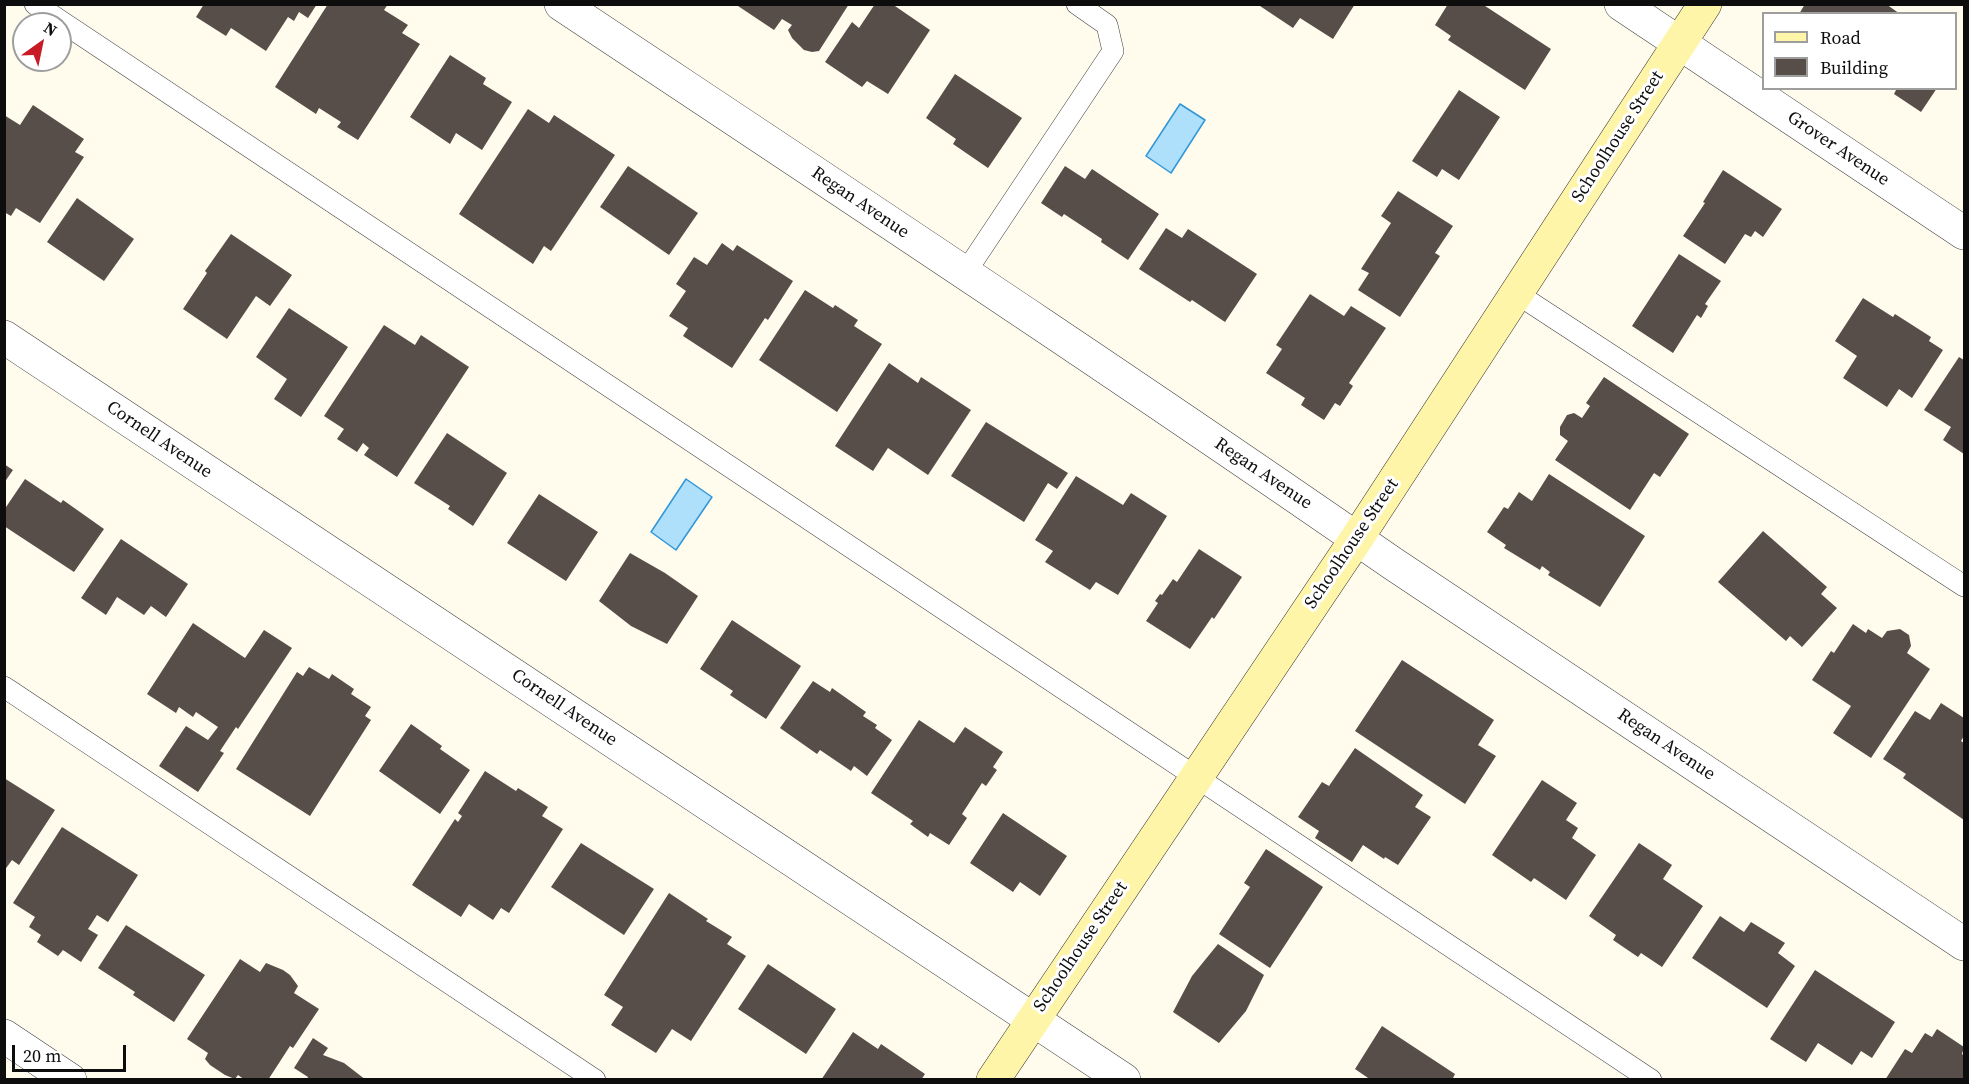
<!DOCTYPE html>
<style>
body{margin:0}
#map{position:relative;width:1969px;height:1084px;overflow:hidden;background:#fffbed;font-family:"Source Serif 4",serif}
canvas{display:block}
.frame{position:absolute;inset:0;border:6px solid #0d0d0d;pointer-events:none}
.legend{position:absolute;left:1762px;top:12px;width:195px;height:78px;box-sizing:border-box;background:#fff;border:2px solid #9e9e9e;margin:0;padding:8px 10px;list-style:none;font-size:18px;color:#0d0d0d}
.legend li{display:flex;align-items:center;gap:12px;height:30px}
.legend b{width:30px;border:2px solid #9e9e9e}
.north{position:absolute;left:12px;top:12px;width:60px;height:60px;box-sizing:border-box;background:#fff;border:2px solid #9e9e9e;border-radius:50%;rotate:33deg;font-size:16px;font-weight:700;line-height:24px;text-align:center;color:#0d0d0d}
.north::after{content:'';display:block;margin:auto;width:21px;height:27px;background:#c81b25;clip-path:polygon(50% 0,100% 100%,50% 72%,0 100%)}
.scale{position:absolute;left:12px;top:1045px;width:114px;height:27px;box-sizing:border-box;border:3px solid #0d0d0d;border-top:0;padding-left:8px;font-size:18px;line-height:21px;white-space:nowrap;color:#0d0d0d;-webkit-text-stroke:4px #fff;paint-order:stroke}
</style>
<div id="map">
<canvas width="1969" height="1084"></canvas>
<div class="frame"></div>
<ul class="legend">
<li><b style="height:8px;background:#fff5a8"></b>Road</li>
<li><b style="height:16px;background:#574e49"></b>Building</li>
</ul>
<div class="north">N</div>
<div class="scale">20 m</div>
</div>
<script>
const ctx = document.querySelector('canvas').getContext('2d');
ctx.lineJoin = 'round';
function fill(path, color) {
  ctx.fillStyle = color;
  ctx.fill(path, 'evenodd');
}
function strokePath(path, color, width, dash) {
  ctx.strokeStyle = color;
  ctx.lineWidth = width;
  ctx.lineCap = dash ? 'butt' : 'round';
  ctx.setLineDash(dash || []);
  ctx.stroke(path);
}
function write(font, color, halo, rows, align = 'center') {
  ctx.font = font + ' "Source Serif 4",serif';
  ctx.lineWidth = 6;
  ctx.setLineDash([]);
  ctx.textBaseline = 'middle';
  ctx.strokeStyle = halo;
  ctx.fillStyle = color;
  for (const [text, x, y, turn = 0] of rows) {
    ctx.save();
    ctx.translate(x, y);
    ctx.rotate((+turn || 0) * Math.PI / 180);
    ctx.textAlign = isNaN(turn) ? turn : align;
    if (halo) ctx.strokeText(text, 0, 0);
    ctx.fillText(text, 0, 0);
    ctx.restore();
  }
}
const water = new Path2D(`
 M1180 104 1205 120 1171 173 1146 156Z
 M686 479 712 497 676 550 651 532Z`);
fill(water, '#aedffb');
strokePath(water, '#2f96d7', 1.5);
fill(new Path2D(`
 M204 4H317L308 18 299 12 294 21 288 17 266 51 231 28 226 36 196 17Z
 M328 4H352L354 6 355 4H388L384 10 408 25 402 33 420 44 358 140 337 127 341 122 319 108 316 114 275 87Z
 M739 4H849L819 51 812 52 804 50 792 38 788 30 792 25 782 19 774 30 738 6Z
 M875 4H892L930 30 888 94 867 81 862 87 825 62 852 22 859 28Z
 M1257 4H1355L1333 39 1300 18 1293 28Z
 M1448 4H1482L1551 49 1525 90 1448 40 1451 36 1435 25Z
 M1805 4H1886L1900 14H1799Z
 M450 55 486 78 483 84 512 102 482 150 456 133 450 144 410 117Z
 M955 74 1022 118 988 168 953 144 956 139 926 118Z
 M1897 88H1937L1921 112 1894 94Z
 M1459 90 1500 117 1459 180 1442 169 1437 177 1412 161Z
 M33 105 84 139 75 152 84 157 40 223 16 208 11 216 4 212V115L20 125Z
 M528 109 549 123 554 115 615 155 551 251 544 246 533 264 459 214Z
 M628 166 698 213 669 255 600 207Z
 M1065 166 1085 179 1092 169 1159 214 1128 260 1101 242 1102 239 1064 214 1062 217 1041 203Z
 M1723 170 1782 209 1763 237 1755 231 1751 237 1745 234 1725 264 1683 236 1705 203 1703 202Z
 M1398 191 1453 226 1435 253 1440 256 1400 317 1358 290 1369 273 1361 269 1391 223 1381 216Z
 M77 198 134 239 104 281 47 242Z
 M1166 228 1182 238 1188 229 1257 274 1225 322 1192 300 1190 302 1139 269Z
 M231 234 292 275 270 306 256 296 227 339 183 309 207 273 205 271Z
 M722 243 733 251 737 245 793 281 768 320 765 318 732 368 683 336 688 328 669 316 686 291 676 284 694 257 707 265Z
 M1679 254 1721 281 1705 304 1708 306 1701 318 1697 315 1673 353 1632 326Z
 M805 290 833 308 835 305 858 320 854 326 882 344 837 412 759 360Z
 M1310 294 1344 316 1351 306 1386 328 1349 383 1353 386 1340 406 1335 403 1324 420 1301 405 1305 398 1266 373 1282 349 1276 345Z
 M1863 298 1893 317 1895 314 1931 337 1929 341 1943 350 1912 398 1899 389 1887 407 1843 378 1857 356 1835 341Z
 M289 308 348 347 301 417 274 399 287 379 256 357Z
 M384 325 415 345 421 335 469 367 397 477 364 455 369 448 363 443 357 452 337 439 344 429 324 416Z
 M1959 357 1964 360V454L1943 440 1951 427 1924 410Z
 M889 363 918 383 921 377 971 410 928 475 888 448 873 471 835 446Z
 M1604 377 1689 434 1660 477 1654 473 1630 510 1555 460 1568 441 1560 435V427L1567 415 1574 413 1582 418 1590 406 1586 403Z
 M986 422 1068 473 1057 489 1048 483 1024 522 951 476Z
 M447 433 507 473 473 526 448 509 450 506 414 483Z
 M4 464 13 470 4 483Z
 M1549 474 1645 536 1600 607 1548 575 1550 572 1542 566 1540 570 1504 548 1506 545 1487 532 1504 507 1508 509 1519 492 1532 501Z
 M1076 476 1123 505 1131 493 1167 516 1118 595 1096 582 1090 590 1045 562 1053 551 1035 540Z
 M25 479 61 503 63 500 104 529 74 572 4 526V510Z
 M539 494 598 532 566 581 507 543Z
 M1763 531 1827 587 1821 594 1837 608 1802 647 1790 636 1786 641 1718 582Z
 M121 539 188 584 166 617 151 606 144 615 117 597 106 615 81 598Z
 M1199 549 1242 577 1214 619 1212 617 1190 649 1146 621 1158 603 1155 601 1160 594 1162 595 1173 579 1177 582Z
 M630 553 665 573 698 596 667 644 631 626 599 601Z
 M732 620 801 666 766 719 730 695 733 691 700 669Z
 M193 623 245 658 264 630 292 648 238 729 236 727 220 751 224 753 198 792 159 766 186 726 208 740 218 727 196 712 193 717 179 707 176 713 147 694Z
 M1853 624 1866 633 1868 629 1882 638 1887 631 1900 629 1909 635 1911 646 1907 653 1930 669 1871 758 1833 733 1851 706 1812 680 1831 651 1834 653Z
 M1402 660 1494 720 1478 745 1496 756 1465 804 1355 731Z
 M309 667 329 679 332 674 354 689 351 694 371 707 365 716 371 720 310 816 236 769 297 672 303 676Z
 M813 681 830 692 832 688 866 712 863 716 877 725 875 728 892 740 867 776 854 766 851 771 820 750 817 754 780 728Z
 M1941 703 1964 718V736L1961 741 1964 743V820L1903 778 1906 774 1883 759 1915 711 1930 720Z
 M919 720 954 743 965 727 1003 752 993 767 997 770 986 786 982 783 962 814 967 818 949 845 930 833 928 837 910 824 913 821 871 793Z
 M411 724 442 746 440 749 470 770 440 814 379 771Z
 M1355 748 1423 795 1415 807 1431 817 1398 865 1385 857 1384 859 1363 845 1352 862 1315 838 1319 831 1298 817 1322 782 1329 786Z
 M485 771 516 791 518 788 548 807 542 816 563 829 509 913 501 908 493 920 469 904 461 917 412 885 455 819 458 822 462 816 458 813Z
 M4 778 55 810 19 865 12 860 4 871Z
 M1542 780 1577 803 1566 820 1578 828 1572 838 1596 855 1566 900 1534 878 1531 882 1492 855Z
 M1003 813 1067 856 1040 896 1020 882 1013 892 970 863Z
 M62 827 138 875 108 922 97 915 88 929 98 935 81 962 63 950 58 956 37 942 41 935 29 927 35 917 13 903Z
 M581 843 654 889 624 935 551 887Z
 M1639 843 1672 865 1663 879 1703 906 1662 967 1641 953 1638 957 1613 940 1616 935 1589 916Z
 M1266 849 1323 887 1270 968 1219 934 1250 887 1244 883Z
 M669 893 708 919 706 921 732 937 727 944 746 956 691 1041 672 1029 656 1053 611 1025 623 1007 604 995Z
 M1720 916 1744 932 1751 922 1785 943 1778 953 1795 966 1767 1008 1692 958Z
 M126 925 205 975 174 1022 133 995 135 992 98 968Z
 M1218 944 1264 975 1246 1011 1219 1043 1173 1012 1192 976Z
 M240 959 260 972 266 963 283 970 290 975 298 986 294 993 319 1009 293 1048 290 1046 268 1080H245L238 1075 235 1079 225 1075 210 1065 205 1059 208 1053 187 1039Z
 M768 964 836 1009 806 1054 738 1009Z
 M1815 970 1895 1022 1872 1058 1861 1051 1852 1065 1818 1043 1806 1062 1770 1039Z
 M1382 1026 1455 1074 1452 1080H1371L1355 1069Z
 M1937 1029 1964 1047 1962 1054 1964 1056V1080H1885L1905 1049 1912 1053 1925 1033 1932 1037Z
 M853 1032 878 1049 881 1044 925 1074 921 1080H821Z
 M313 1038 328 1048 323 1055 344 1063 366 1080H307L308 1077 294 1068Z`), '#574e49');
const lane = new Path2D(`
 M35 4 1651 1080
 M965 273 1113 51 1107 25 1077 4
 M1516 293 1964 586
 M4 687 595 1080`);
const street = new Path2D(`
 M561 4C839 189 1118 373 1392 563L1964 944
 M1621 4 1964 233
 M4 337 1124 1080
 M4 1036 70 1080`);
const secondary = new Path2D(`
 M993 1080 1357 538 1705 4`);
strokePath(lane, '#404040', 22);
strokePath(street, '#404040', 34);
strokePath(secondary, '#2f2f2f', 34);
strokePath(lane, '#fff', 21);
strokePath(street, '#fff', 33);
strokePath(secondary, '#fff5a8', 33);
write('18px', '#0d0d0d', '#fff', [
 ["Schoolhouse Street",1618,137,-57],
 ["Grover Avenue",1838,149,34],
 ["Regan Avenue",860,203,34],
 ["Cornell Avenue",159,440,34],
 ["Regan Avenue",1263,474,34],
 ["Schoolhouse Street",1352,544,-56],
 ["Cornell Avenue",564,708,34],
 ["Regan Avenue",1666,745,34],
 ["Schoolhouse Street",1081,947,-56]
]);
</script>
